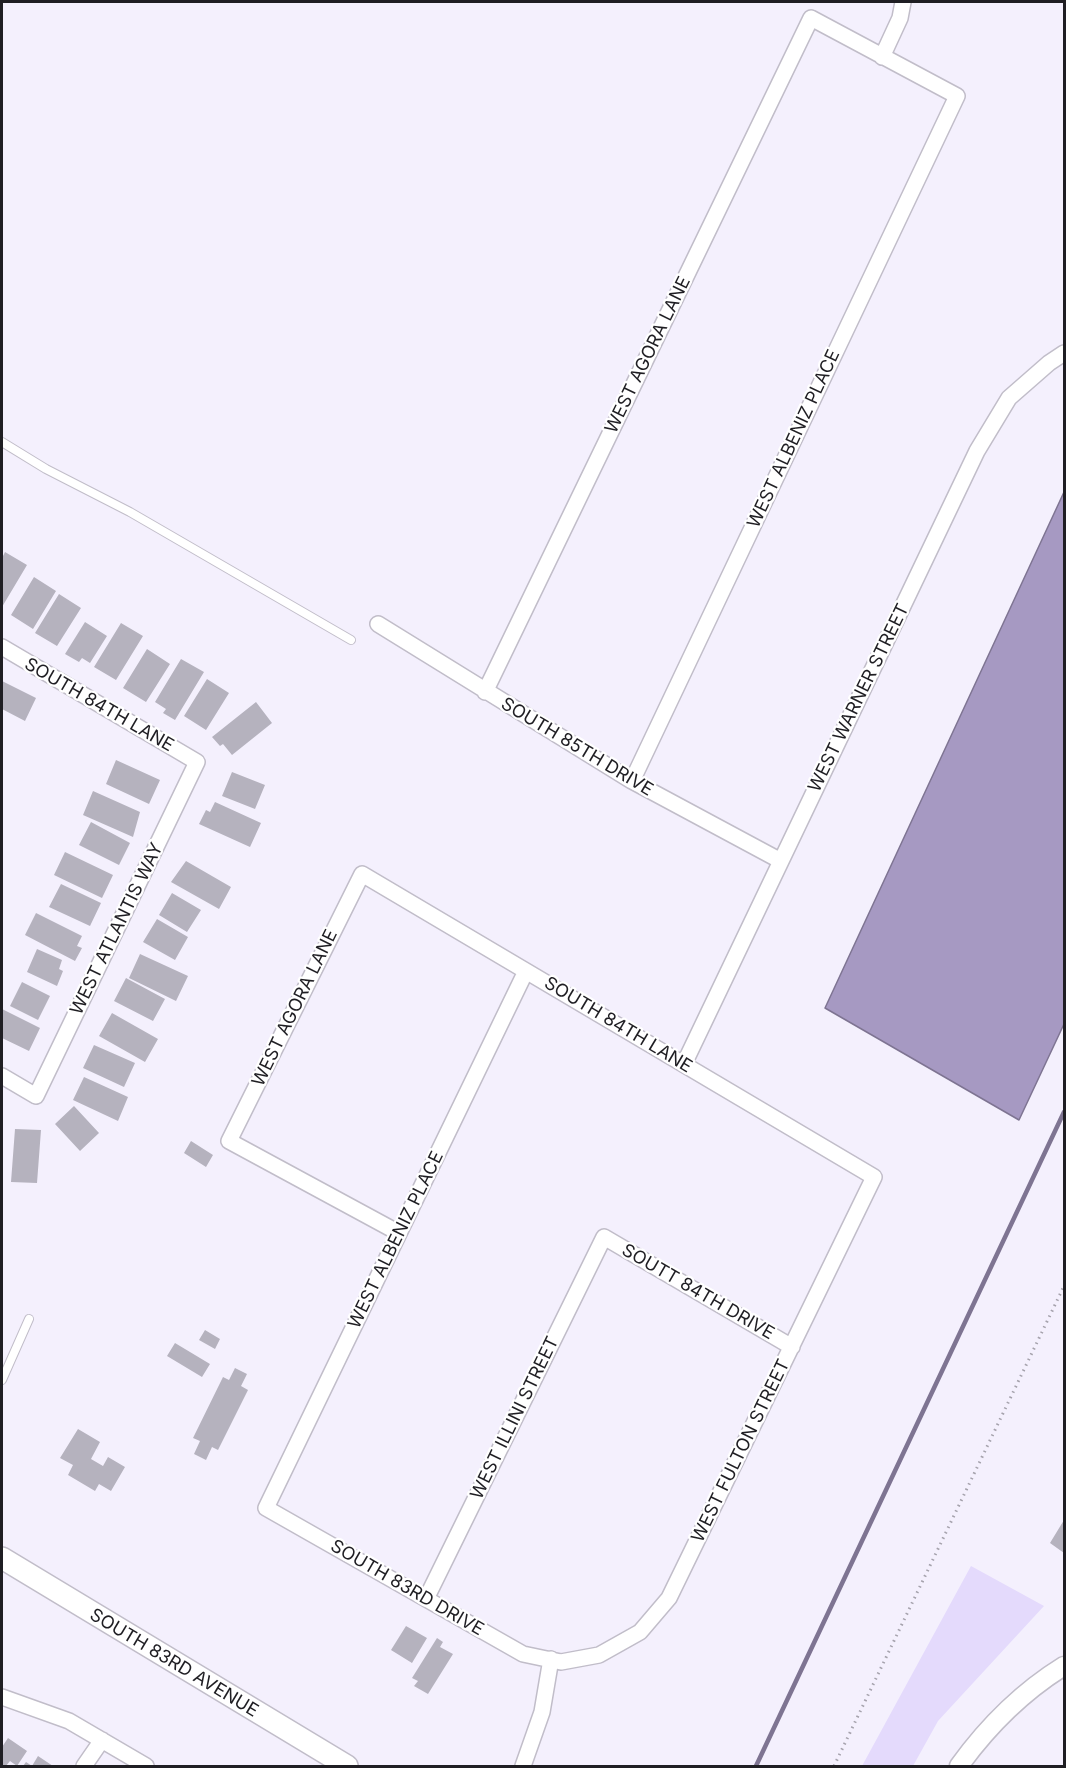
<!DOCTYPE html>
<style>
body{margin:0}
#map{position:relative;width:1066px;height:1768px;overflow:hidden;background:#f4f0fd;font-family:Inter,sans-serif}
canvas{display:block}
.frame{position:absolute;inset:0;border:3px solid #1f1e23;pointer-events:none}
</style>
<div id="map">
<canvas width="1066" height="1768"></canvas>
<div class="frame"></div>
</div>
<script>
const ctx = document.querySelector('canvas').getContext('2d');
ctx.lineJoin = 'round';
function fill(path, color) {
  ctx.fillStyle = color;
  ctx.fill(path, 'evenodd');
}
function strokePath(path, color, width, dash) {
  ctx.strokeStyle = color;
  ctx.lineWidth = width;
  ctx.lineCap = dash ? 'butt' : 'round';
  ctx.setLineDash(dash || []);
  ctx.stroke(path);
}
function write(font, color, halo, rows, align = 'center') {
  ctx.font = font + ' Inter,sans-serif';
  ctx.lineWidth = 4.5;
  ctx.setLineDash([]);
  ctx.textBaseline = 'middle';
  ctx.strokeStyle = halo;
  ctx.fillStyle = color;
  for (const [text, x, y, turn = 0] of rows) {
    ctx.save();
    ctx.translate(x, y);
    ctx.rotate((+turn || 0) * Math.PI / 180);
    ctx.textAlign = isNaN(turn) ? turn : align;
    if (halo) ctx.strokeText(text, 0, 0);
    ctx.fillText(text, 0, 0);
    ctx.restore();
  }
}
fill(new Path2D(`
 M971 1566 1044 1606 938 1721 913 1766H862Z`), '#e4dafc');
const water = new Path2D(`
 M1064 492V1024L1019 1120 825 1008Z`);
fill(water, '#a699c2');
strokePath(water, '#7e7492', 1.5);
strokePath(new Path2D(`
 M756 1766 1064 1112`), '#7e7492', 4.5);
fill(new Path2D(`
 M5 552 27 565 2 607V558Z
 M34 577 56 591 33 629 11 615Z
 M59 594 81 608 57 646 35 633Z
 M85 622 107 636 90 663 82 658 79 662 65 654Z
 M121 623 143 636 116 680 94 667Z
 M147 649 170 664 146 702 123 688Z
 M181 659 204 672 175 720 163 713 166 709 155 702Z
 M207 679 229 693 206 730 184 716Z
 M2 681 36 698 25 721 2 709Z
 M256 702 272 723 232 755 223 744 220 746 212 737Z
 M116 760 160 780 149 804 106 784Z
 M232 772 265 785 255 809 222 796Z
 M93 791 140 812 133 837 83 815Z
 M215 802 261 823 250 847 199 824 206 810 210 812Z
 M91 822 130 843 119 865 79 845Z
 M65 852 113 875 102 898 54 875Z
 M186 861 231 887 219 909 171 882Z
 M61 884 101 903 90 926 49 907Z
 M172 893 201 910 187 932 159 915Z
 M36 913 82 936 77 946 82 948 75 961 25 935Z
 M157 919 188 937 175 960 143 942Z
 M37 949 62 960 59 969 63 971 57 986 27 972Z
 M140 954 188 976 176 1001 129 978Z
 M126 978 165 999 153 1021 114 1001Z
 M22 982 50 996 38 1020 10 1006Z
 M2 1009 40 1028 29 1051 2 1038Z
 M112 1013 158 1039 145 1062 99 1036Z
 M94 1045 135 1063 124 1087 83 1068Z
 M84 1077 128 1097 118 1121 73 1100Z
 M74 1106 99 1133 80 1151 55 1124Z
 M15 1129 41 1130 37 1183 11 1182Z
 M191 1141 213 1155 206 1167 184 1153Z
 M205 1330 220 1339 215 1349 199 1340Z
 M175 1343 210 1364 202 1377 167 1356Z
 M235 1368 247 1374 241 1386 248 1390 218 1450 212 1447 206 1460 194 1454 200 1441 193 1438 223 1377 229 1380Z
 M78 1429 100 1442 91 1459 103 1466 108 1457 125 1467 111 1491 99 1484 95 1491 68 1475 73 1465 60 1458Z
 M1064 1520V1553L1050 1543Z
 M406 1626 427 1638 412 1663 391 1650Z
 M437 1638 443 1642 440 1647 453 1654 428 1694 414 1686 418 1681 412 1678Z
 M8 1738 27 1751 17 1766 10 1761 6 1766 2 1765V1747Z
 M38 1756 53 1766H23L26 1762 32 1766Z`), '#b5b2be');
const service = new Path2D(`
 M2 442 46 469 130 512 351 640
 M2 1380 29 1319`);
const minor = new Path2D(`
 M882 57 900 18 903 2
 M378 624 632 781 781 861
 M2 647 197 762 36 1096 2 1076
 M485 692 811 18 957 96 632 781
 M684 1064 977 451 1009 398 1049 363 1064 353
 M399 1233 229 1141 362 874 874 1177 669 1598 640 1632 599 1655 561 1662 523 1654 266 1508 526 971
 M426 1599 604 1237 792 1347
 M2 1697 69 1721 146 1766
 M84 1766 102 1740
 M523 1766 542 1712 551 1659`);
const tertiary = new Path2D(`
 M959 1766C988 1726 1022 1692 1064 1666`);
const secondary = new Path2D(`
 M2 1558 347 1766`);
strokePath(service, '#c1bdc9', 10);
strokePath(minor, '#c1bdc9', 18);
strokePath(tertiary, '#c1bdc9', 21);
strokePath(secondary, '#c1bdc9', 24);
strokePath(new Path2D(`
 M834 1766 1064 1286`), '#a5a2ac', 3, [1.5, 4.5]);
strokePath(service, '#fff', 8);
strokePath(minor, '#fff', 15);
strokePath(tertiary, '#fff', 18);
strokePath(secondary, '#fff', 21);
write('18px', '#1f1e23', '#fff', [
 ["WEST AGORA LANE",648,355,-64],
 ["WEST ALBENIZ PLACE",794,439,-65],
 ["WEST WARNER STREET",859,698,-64],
 ["SOUTH 84TH LANE",99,705,30],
 ["SOUTH 85TH DRIVE",577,747,31],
 ["WEST ATLANTIS WAY",117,929,-64],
 ["WEST AGORA LANE",295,1008,-64],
 ["SOUTH 84TH LANE",618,1025,31],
 ["WEST ALBENIZ PLACE",396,1240,-64],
 ["SOUTT 84TH DRIVE",698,1292,30],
 ["WEST ILLINI STREET",515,1418,-64],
 ["WEST FULTON STREET",741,1451,-64],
 ["SOUTH 83RD DRIVE",407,1588,30],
 ["SOUTH 83RD AVENUE",174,1663,31]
]);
</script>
